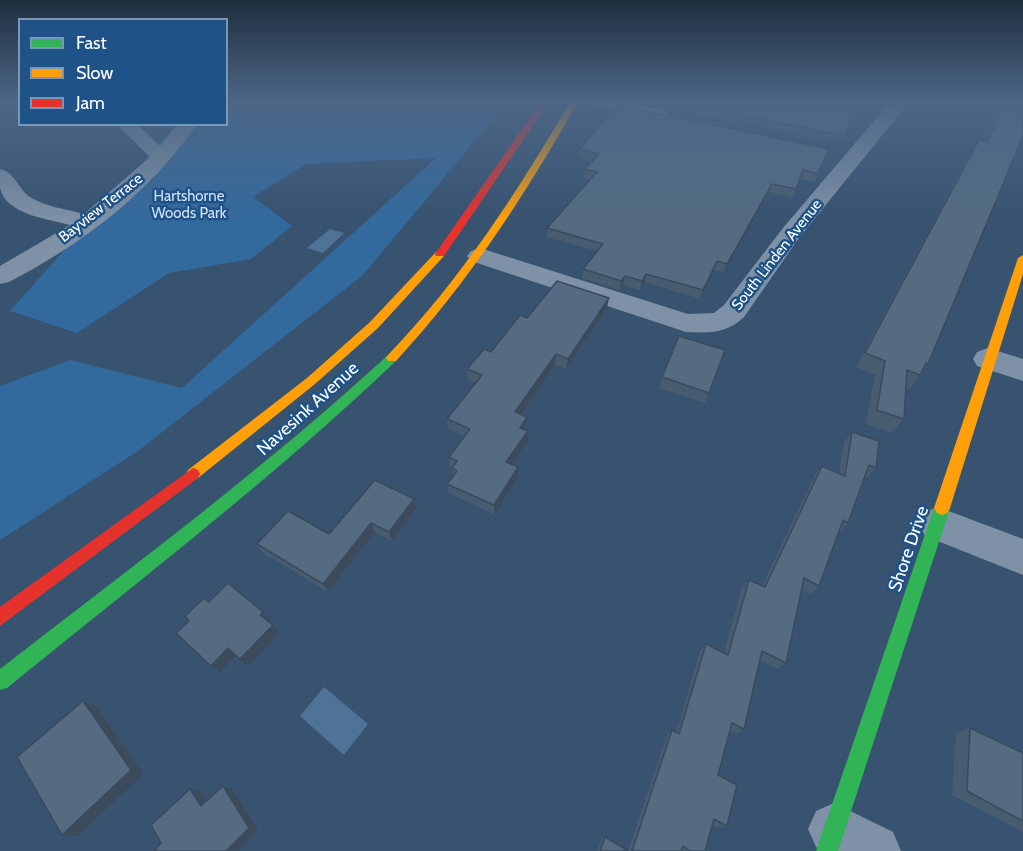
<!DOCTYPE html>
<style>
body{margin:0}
#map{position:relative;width:1023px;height:851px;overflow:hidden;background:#375370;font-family:Cabin,sans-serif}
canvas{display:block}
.legend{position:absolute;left:18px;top:18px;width:210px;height:108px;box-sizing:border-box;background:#1f5388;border:2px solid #7998b8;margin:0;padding:8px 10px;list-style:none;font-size:18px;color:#fff}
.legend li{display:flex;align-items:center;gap:12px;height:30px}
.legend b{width:30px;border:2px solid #7998b8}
</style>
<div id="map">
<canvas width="1023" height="851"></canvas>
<ul class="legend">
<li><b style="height:8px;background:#30b455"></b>Fast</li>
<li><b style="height:8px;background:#ff9f0a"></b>Slow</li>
<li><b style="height:8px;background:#e5322d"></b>Jam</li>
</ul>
</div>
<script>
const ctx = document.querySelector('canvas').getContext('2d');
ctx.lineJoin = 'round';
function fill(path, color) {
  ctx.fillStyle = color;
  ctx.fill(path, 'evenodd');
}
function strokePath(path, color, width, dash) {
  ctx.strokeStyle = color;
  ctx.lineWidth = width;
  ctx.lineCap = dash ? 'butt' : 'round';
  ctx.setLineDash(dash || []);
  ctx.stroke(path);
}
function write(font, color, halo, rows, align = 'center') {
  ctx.font = font + ' Cabin,sans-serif';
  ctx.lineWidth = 5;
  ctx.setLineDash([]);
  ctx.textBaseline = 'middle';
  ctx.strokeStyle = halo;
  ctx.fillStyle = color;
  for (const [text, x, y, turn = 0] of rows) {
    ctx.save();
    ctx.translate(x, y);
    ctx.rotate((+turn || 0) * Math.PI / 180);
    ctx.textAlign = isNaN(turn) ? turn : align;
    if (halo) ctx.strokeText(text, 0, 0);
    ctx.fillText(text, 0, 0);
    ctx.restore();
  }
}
fill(new Path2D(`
 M227 102H330L350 111 433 115 431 102H507L363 275 138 451 0 540V386L70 360 182 388 436 158 306 164 253 197 292 226 251 259 169 273 77 333 10 311 176 125 226 124Z`), '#336a9e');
fill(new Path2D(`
 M330 229 344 233 323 253 307 248Z
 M324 687 368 724 344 755 300 716Z`), '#4f7297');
fill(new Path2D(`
 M591 102H626L666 111 669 115 660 121 594 106Z
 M890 102H909L799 238 744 317C726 334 709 333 686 332L471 261 467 256 471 251 480 248 688 314 714 313 724 305 783 228Z
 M116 124H137L160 146 178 124H197C150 193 82 244 9 282L0 284V266L70 225C49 219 6 215 0 188 0 182 0 175 0 169 15 172 18 189 30 197 46 207 67 209 84 214L150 157Z
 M988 348 1023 359V381L977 366 973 359 977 352Z
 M938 507 1023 539V575L925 536 919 524 925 512Z
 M834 803 893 832 901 851H822L816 847 808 829 816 811Z`), '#7e91a6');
fill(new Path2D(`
 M392 354 396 355 398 358 396 361C273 478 139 581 7 688L0 690V669C132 567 265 468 388 355Z
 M942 501 947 503 950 508 838 851H816L934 508 937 503Z`), '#30b455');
fill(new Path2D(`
 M570 102H578C525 195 469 282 396 361H388L386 358 388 355C462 278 516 194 570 102Z
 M440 251 444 252V256L378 328 315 384 198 478 193 480 188 478 186 474 188 470 307 378 370 322 436 252Z
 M1023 255V274L950 508 947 513 942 515 937 513 934 508 1018 258Z`), '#ff9f0a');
fill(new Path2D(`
 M541 102H549L444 256H436L435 254Z
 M193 468 198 470 200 474 198 478 0 626V607Z`), '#e5322d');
fill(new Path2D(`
 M638 102H862L854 122 850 121 842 141 833 140 832 142Z
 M1003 102H1023L928 364 909 390 906 388 904 419 892 433 866 424 875 375 856 367 970 154 979 140 985 142 998 110Z
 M580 149H829L815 182 800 179 792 198 769 192 724 272 714 270 700 299 645 282 640 290 623 285 620 290 582 278 583 269 597 251 547 237V228L591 180 584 178V169L592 161 579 158Z
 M607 308 566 369 555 365 521 415 526 428 525 430 528 441 512 465 518 467V477L495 515 449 493 447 484 453 476 452 468 450 467 449 457 464 436 448 429 447 419 476 383 468 380 467 369 491 352 527 318Z
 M662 377 709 393 705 403 659 388Z
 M852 432 876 468 867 477H865L848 523 840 532 839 531 819 586 811 594 802 589 786 663 778 669 760 660 744 729 737 734 730 730 718 775 727 826 719 828 712 824 705 851H597L602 838 605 837 628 851 667 735 672 730 676 733 700 651 706 644 724 653 742 588 749 580 762 586 815 475 822 466 839 474 844 442Z
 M416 509 392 541 375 532 328 592 263 553 257 544 329 534Z
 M970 728 1023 754V832L952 795 956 733Z`), '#485c70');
fill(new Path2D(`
 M772 184 769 192 724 272 727 264Z
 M717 261 714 270 700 299 703 290Z
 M646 274 645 282 640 290 642 281Z
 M625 276 623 285 620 290 621 281Z
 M609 298 607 308 566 369 568 359Z
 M556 354 555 365 515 423V412Z
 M527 417 526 428 519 438 520 428Z
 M528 431V441L507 472 506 462Z
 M518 467V477L495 515 494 505Z
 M414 499 416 509 392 541 389 532Z
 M371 523 375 532 328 592 323 584Z
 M263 612 270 620 267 623 260 615Z
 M273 625 279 633 248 666 240 659Z
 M228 648 237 655 220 672 211 666Z
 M83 701 97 707 143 774 78 836 62 835Z
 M223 786 232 789 258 830 238 851H226Z
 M190 789 201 792 212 808 201 806Z`), '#3b4b5b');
const building = new Path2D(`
 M676 102H862L858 114 852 113 846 134 836 132 835 134Z
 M1004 102H1023V136L928 364 926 363 920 375 907 370 904 419 877 410 885 361 865 353 979 140 988 142Z
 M617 105 829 149 818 174 803 170 796 189 772 184 727 264 717 261 703 290 646 274 642 281 625 276 621 281 583 269 603 244 547 228 597 172 584 169 599 154 580 149Z
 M557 281 609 298 568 359 556 354 515 412 527 417 520 428 528 431 506 462 518 467 494 505 447 484 457 471 452 468 457 461 449 457 470 429 447 419 482 375 467 369 484 349 491 352 520 315 527 318Z
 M679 336 725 350 709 393 662 377Z
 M852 432 879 441 876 468 869 465 848 523 843 520 819 586 804 578 786 663 762 651 744 729 732 723 718 775 737 785 727 826 714 819 705 851H690L683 846 681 851H632L672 730 679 734 706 644 728 655 749 580 765 587 822 466 845 476Z
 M375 480 414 499 389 532 371 523 323 584 257 544 288 511 329 534Z
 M228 583 263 612 260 615 273 625 240 659 228 648 211 666 176 633 189 621 185 616 204 598 209 602Z
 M83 701 131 770 62 835 17 757Z
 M970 728 1023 753V821L967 791Z
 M223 786 249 828 226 851H154L161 843 151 825 190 789 201 806Z
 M605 837 628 851H600Z`);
fill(building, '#546b82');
strokePath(building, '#3b4b5b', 1.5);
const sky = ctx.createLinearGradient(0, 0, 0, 221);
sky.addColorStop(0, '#1e2e3e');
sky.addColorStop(0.46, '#4d6686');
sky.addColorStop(1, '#4d668600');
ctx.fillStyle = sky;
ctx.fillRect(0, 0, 1023, 221);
write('15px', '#cee3f8', '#1f5388', [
 ["Hartshorne",189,197],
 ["Woods Park",189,214]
]);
write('15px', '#fff', '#1f5388', [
 ["Bayview Terrace",101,208,-38],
 ["South Linden Avenue",777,255,-52]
]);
write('18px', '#fff', '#1f5388', [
 ["Navesink Avenue",308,409,-42],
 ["Shore Drive",909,549,-71]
]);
</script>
